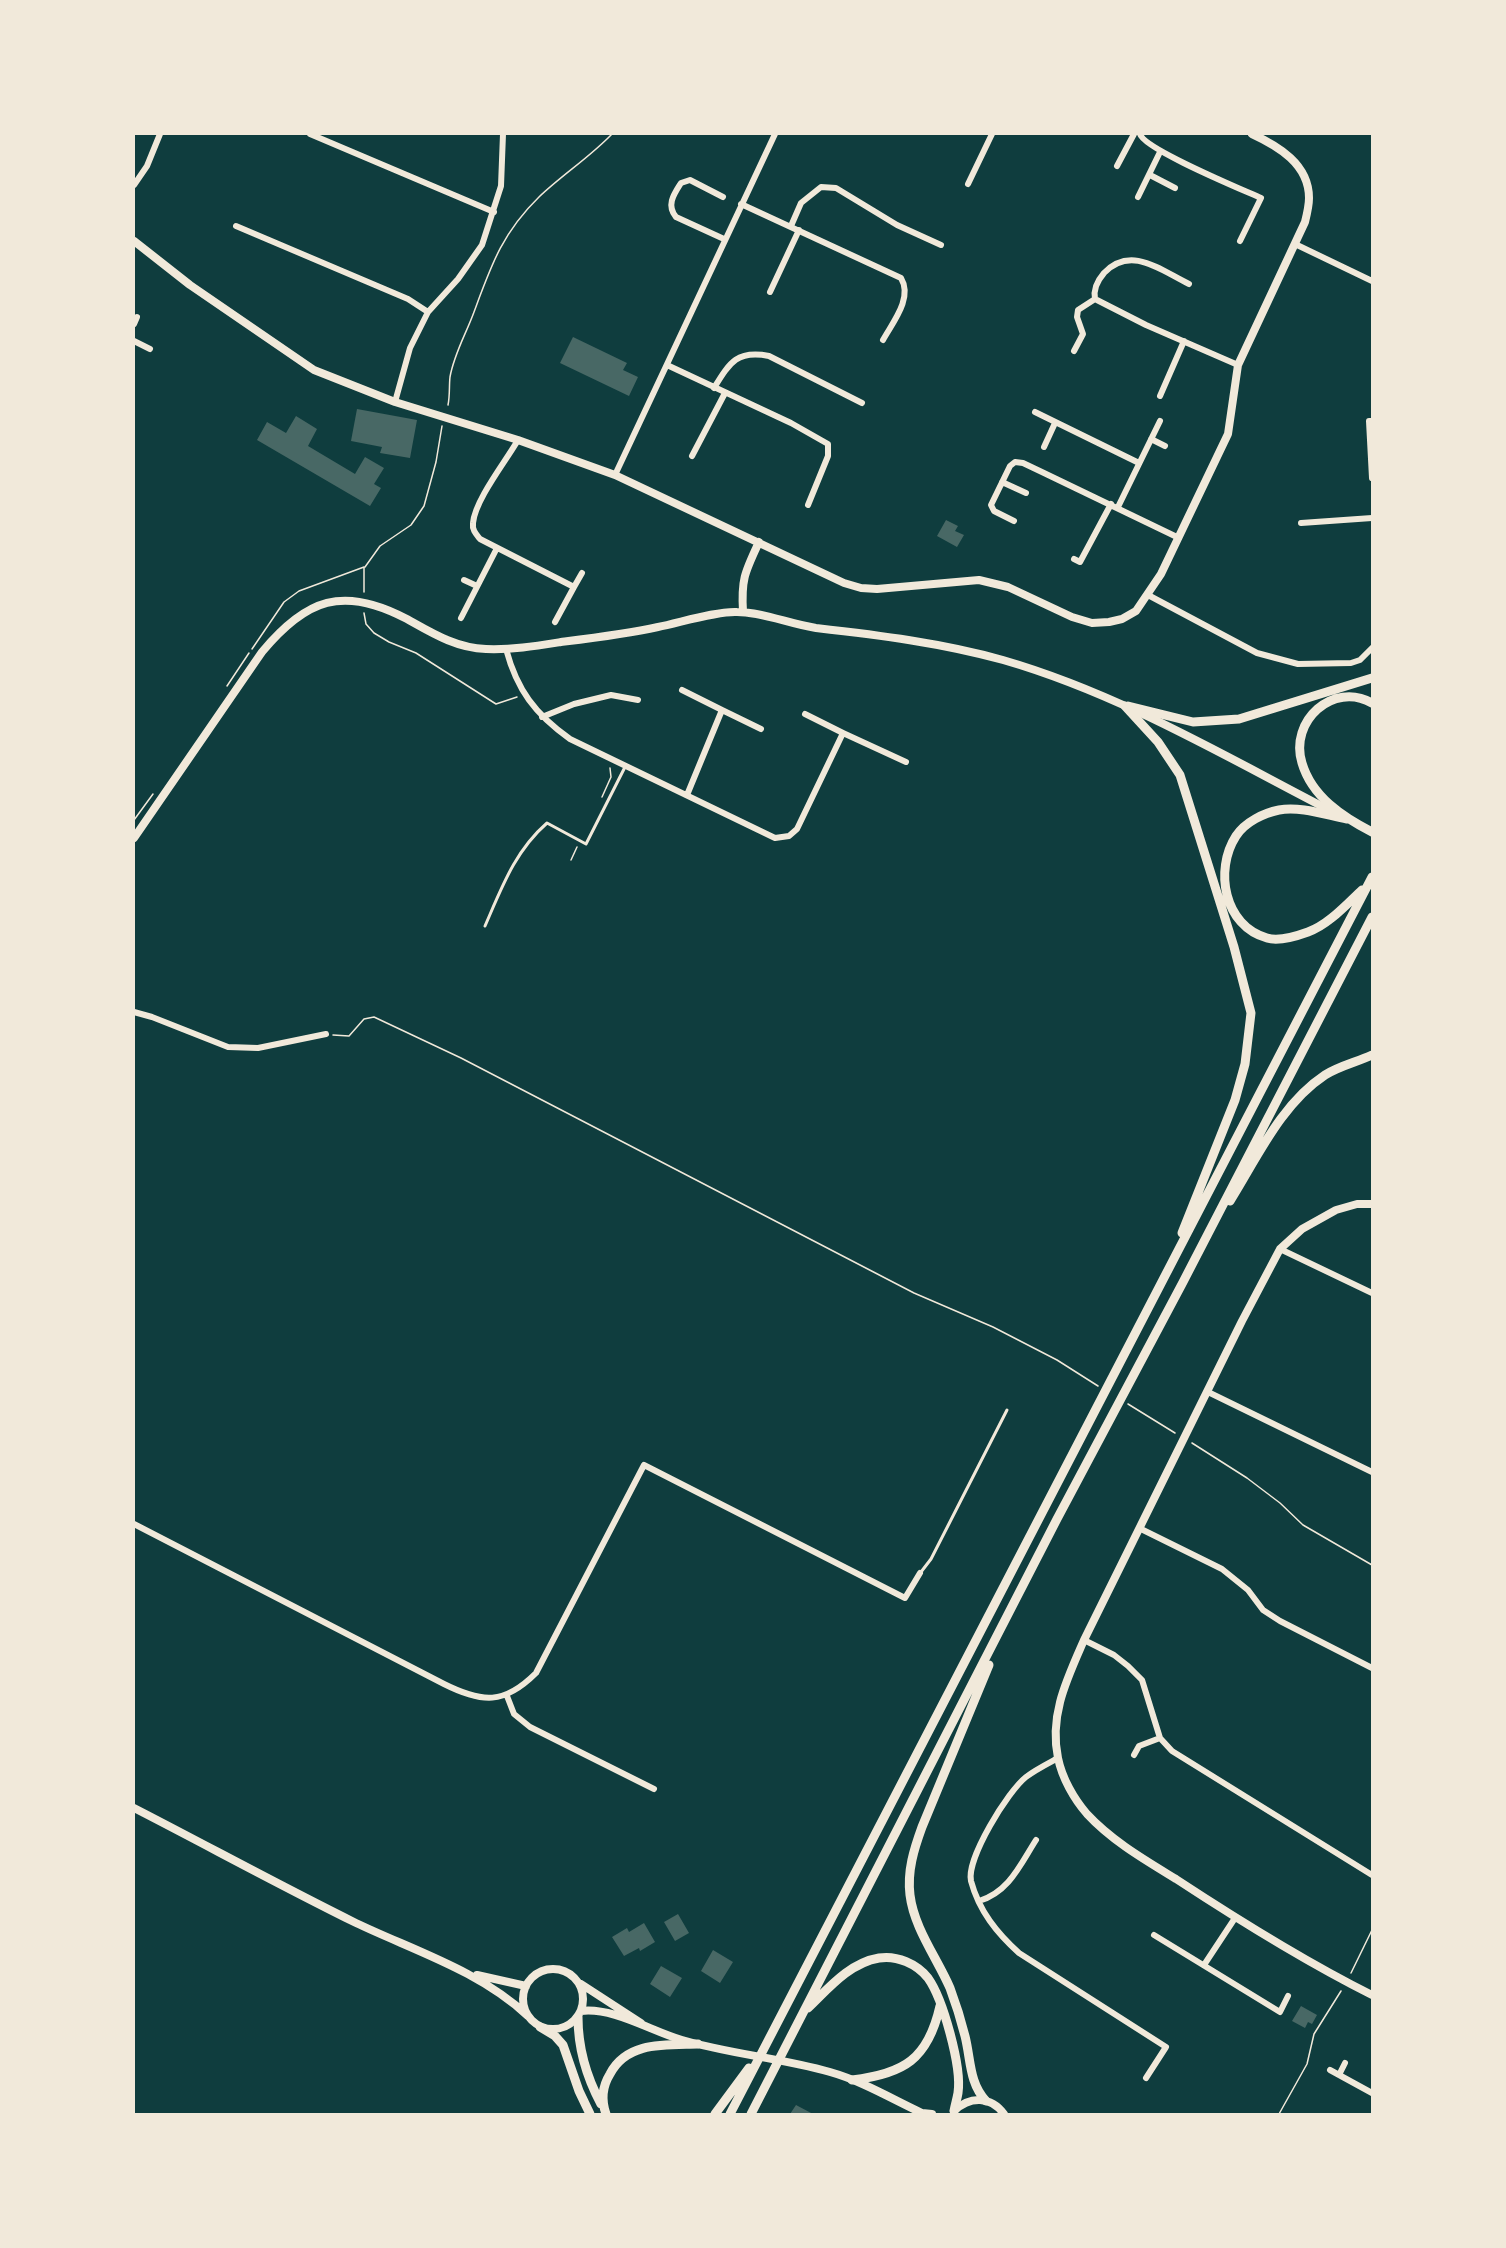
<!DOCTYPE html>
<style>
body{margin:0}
#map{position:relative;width:1506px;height:2248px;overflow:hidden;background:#0f3d3e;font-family:Arial,sans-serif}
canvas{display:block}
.frame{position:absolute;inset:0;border:135px solid #f1e9da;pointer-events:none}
</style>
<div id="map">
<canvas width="1506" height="2248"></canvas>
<div class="frame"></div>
</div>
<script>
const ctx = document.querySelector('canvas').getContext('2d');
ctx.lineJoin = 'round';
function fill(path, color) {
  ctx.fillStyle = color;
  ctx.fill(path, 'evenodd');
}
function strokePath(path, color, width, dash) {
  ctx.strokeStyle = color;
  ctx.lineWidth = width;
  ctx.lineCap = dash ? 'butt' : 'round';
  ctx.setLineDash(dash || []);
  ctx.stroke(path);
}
fill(new Path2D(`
 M573 337 627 363 623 370 638 377 629 396 560 363Z
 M357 409 417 420 410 458 380 453 382 447 351 441Z
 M296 416 317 429 308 446 355 474 365 457 384 468 374 484 381 488 370 506 257 440 267 422 286 433Z
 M946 520 958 526 955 531 964 535 957 547 937 536Z
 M678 1914 689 1933 675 1941 664 1922Z
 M644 1923 655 1942 640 1951 639 1948 624 1956 612 1937 627 1928 629 1932Z
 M713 1950 733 1962 720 1983 701 1971Z
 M661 1966 682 1978 670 1997 650 1984Z
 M1301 2006 1317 2015 1312 2024 1308 2022 1305 2028 1292 2021Z
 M796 2105 813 2114H790Z`), '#486865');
strokePath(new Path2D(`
 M448 405C450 395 449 386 450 377 454 354 466 334 474 312 491 266 502 233 539 197 562 175 590 157 612 134
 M365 567 380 546 411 525 424 506 436 462 442 426
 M364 613 366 624 374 633 389 642 416 653 496 704 517 697
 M252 649 284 602 299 591 364 567V592
 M227 686 249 653
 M602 797 611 777 610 768
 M134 820 153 794
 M571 860 577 847
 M333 1035 349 1036 364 1019 374 1017 461 1058 914 1293 993 1327 1057 1360 1098 1386
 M1128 1404 1175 1433
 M1192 1443 1247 1478 1280 1503 1303 1525 1372 1565
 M1351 1973 1372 1930
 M1279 2114 1307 2064 1314 2034 1341 1991`), '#f1e9da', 1.5);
strokePath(new Path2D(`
 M485 926C502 887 515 851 547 823L586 844 625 767
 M921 1572 931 1559 1007 1410`), '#f1e9da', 3);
strokePath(new Path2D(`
 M310 134 494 212
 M1140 134C1144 149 1241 189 1261 198L1240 241
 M1117 166 1134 134
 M1150 175 1175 188
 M968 184 992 134
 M134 185 147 166 160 134
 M723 197 690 180 681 183C674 194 666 205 676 217L724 239
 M1138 197 1160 152
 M741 204 901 278C913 298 893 322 883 340
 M236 226 408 299 428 312
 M791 226 801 203 821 187 836 188 897 225 941 245
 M1295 244 1372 281
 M770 292 799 230
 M1095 299 1146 325 1238 365
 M134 324 137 317
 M134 341 150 349
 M1074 351 1083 334 1077 317 1078 310 1095 299C1093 289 1098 280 1104 273 1131 245 1160 270 1189 284
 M667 365 791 423 828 444V456L808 505
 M714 388C730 362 737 350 769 356L862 403
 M1160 396 1184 341
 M395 402 410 348 428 312 458 279 482 245 501 186 503 134
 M1035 412 1139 463
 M1372 421H1369L1372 478
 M1151 439 1165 446
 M518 440C506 461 475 500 473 523 472 530 476 534 480 539L574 587 555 622
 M1044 447 1055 423
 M692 456 725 393
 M615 475 775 134
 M1002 482 1026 493
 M1118 507 1160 421
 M1014 521 994 511 991 505 1010 466 1015 462 1023 463 1044 473 1179 538
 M1301 523 1372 518
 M1074 559 1080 562 1111 504
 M464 580 477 586
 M574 587 582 573
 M1148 595 1257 653 1298 664 1351 663 1360 660 1372 648
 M461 618 497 548
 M506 649C517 690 535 714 570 739L775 838 789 836 797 829 843 733 906 762
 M682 690 722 710
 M805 714 843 733
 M542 717 574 704 611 695 638 700
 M687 795 722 710 761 729
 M134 1012 152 1017 228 1047 258 1048 326 1034
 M1280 1249 1372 1293
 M1208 1392 1372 1472
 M134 1524 444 1684C482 1703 504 1705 536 1673L644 1465 905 1598 920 1573
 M1139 1528 1222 1569 1248 1590 1263 1610 1280 1621 1372 1668
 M1084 1640 1114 1655 1128 1666 1142 1680 1160 1738 1172 1751 1372 1875
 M507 1696 514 1714 530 1727 654 1789
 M1134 1755 1139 1746 1160 1738
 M1058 1758C1047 1764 1035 1770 1026 1777 1008 1791 966 1859 971 1881 979 1911 997 1933 1019 1953L1166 2047 1146 2078
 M979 1901C1009 1892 1020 1865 1036 1840
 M1154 1935 1280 2012 1288 1996
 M1204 1965 1235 1918
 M1330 2070 1372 2093
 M1339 2075 1345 2063`), '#f1e9da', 6);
strokePath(new Path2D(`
 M134 241 190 285 314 370 395 402 518 440 615 475 844 583 861 588 877 589 979 580 1008 587 1072 617 1092 623 1109 622 1122 619 1136 611 1161 574 1228 434 1238 365 1305 222C1307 214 1309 205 1309 198 1309 164 1278 146 1252 134
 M743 612C741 579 745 572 759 542
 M134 838 262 652C306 599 343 585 407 619 432 633 456 648 486 649 512 650 536 646 561 642 593 638 626 634 658 627 679 623 716 611 737 612 763 612 789 624 816 628 878 635 942 643 1003 660 1121 694 1228 758 1337 814
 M1372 1204H1357L1336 1210 1302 1229 1280 1249 1242 1321 1084 1640C1067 1679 1049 1715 1058 1758 1062 1778 1074 1799 1087 1814 1112 1841 1145 1860 1176 1879 1240 1921 1304 1961 1372 1995
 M134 1808C208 1846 281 1886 356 1923 415 1951 480 1971 528 2016
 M523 1999a30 30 0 1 1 60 0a30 30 0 1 1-60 0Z
 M477 1975 526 1986
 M581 1984 641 2023
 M581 2011C613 2007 651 2031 682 2040 730 2054 781 2058 830 2072 862 2081 892 2099 922 2113L932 2114
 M954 2111C970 2096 991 2096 1004 2114`), '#f1e9da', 8);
strokePath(new Path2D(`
 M1372 703C1333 681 1289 721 1302 763 1312 797 1343 817 1372 832
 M1125 706 1158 742 1180 775 1234 947 1251 1013 1245 1064 1235 1100 1182 1233
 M1128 706 1193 722 1239 719 1372 678
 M1347 819C1326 815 1300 806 1279 810 1264 813 1245 822 1236 836 1214 870 1224 926 1267 938 1279 942 1297 936 1308 932 1328 925 1346 905 1362 890
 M1230 1201C1257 1158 1281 1104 1325 1075 1339 1066 1357 1062 1372 1055
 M808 2008C828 1989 849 1963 879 1958 897 1955 917 1964 928 1978 943 1999 962 2067 958 2093 957 2099 955 2105 954 2111
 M578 2017C578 2048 587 2078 601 2104
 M540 2027 555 2036 563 2045 579 2091 590 2114
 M852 2080C904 2074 928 2059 940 2006
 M986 2101C969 2083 971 2060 965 2036 961 2020 956 2004 950 1988 937 1958 914 1928 910 1895 907 1871 914 1849 922 1827L989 1665
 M606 2114C601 2100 602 2087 610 2074 627 2041 666 2045 698 2044
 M715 2114 749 2068
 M730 2114 1372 877
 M751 2114 1057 1519 1182 1284 1372 917`), '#f1e9da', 9);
</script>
